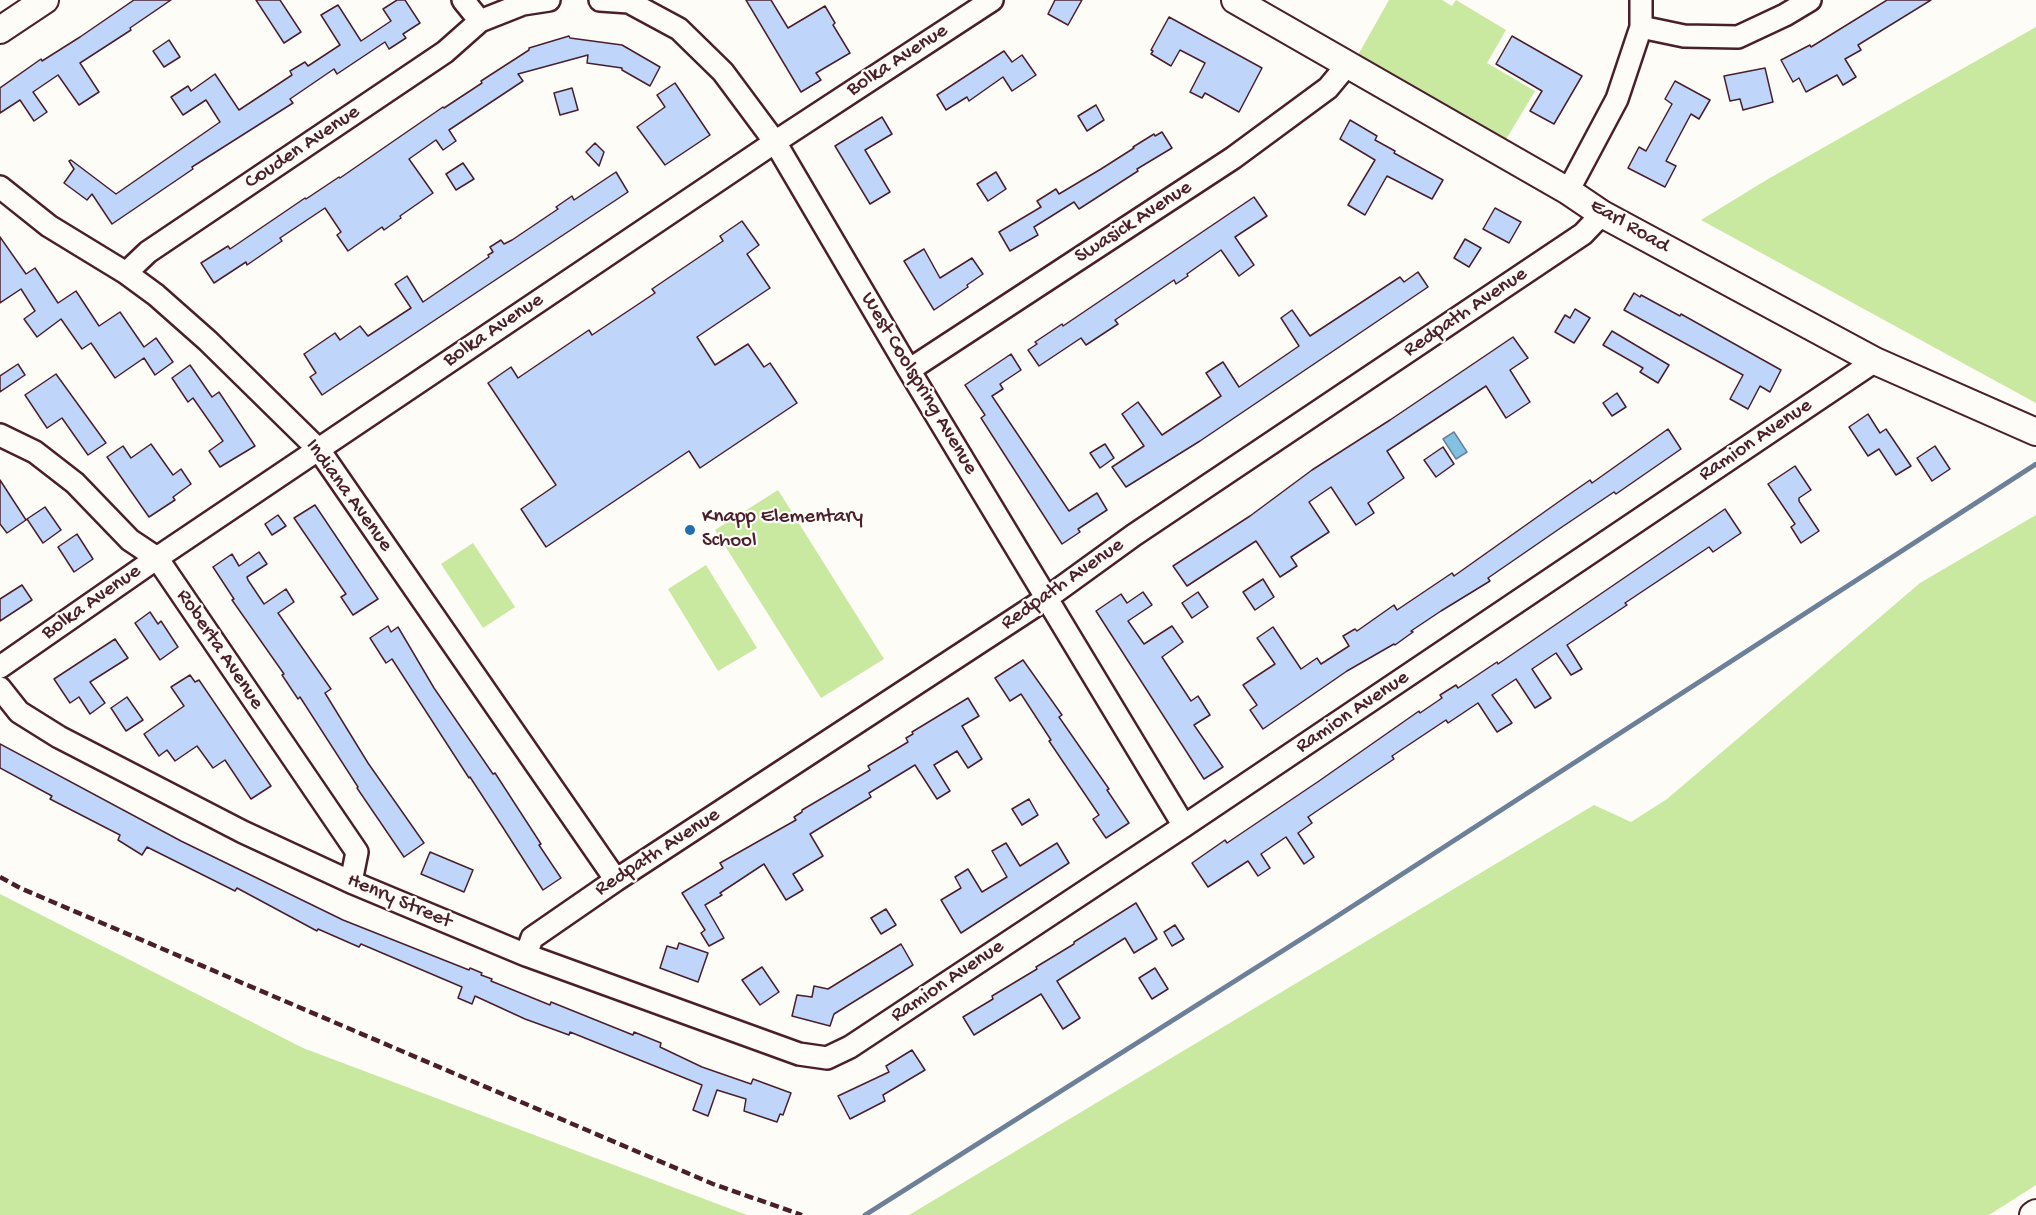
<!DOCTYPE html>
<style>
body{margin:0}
canvas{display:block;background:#fdfcf7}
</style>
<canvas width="2036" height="1215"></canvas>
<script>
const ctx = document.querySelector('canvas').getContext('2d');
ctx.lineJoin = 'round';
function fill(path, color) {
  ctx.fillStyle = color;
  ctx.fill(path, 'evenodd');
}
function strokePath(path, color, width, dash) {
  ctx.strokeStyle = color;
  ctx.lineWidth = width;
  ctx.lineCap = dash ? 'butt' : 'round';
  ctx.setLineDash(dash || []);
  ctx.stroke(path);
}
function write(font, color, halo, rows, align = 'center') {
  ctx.font = font + ' "Gochi Hand",sans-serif';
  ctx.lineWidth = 4.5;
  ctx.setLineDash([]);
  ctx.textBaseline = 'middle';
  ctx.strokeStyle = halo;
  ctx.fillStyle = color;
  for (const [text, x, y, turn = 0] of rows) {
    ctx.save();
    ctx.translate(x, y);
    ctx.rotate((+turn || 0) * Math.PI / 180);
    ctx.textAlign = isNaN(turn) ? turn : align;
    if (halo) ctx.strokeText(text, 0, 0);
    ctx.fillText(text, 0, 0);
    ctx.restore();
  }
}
fill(new Path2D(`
 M1389 0H1442L1452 6 1456 0 1506 30 1487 63 1535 91 1505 141 1358 55Z
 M2036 27V403L1701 220 1768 179Z
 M778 490 884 659 821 698 715 530Z
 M2036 515V1185L1989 1215H909L1594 805 1631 822 1667 799 1920 583Z
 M473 543 515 607 483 628 441 564Z
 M706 565 757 648 718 671 668 589Z
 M0 894 303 1048 747 1215H0Z`), '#c9e8a0');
const water = new Path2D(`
 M1454 432 1467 452 1456 459 1443 439Z`);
fill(water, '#83c1e3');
strokePath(water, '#6c8099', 1.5);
strokePath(new Path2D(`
 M865 1215 1325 924 2036 464`), '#6c8099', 5);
const building = new Path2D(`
 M134 0H171L130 28 131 30 80 63 99 92 79 105 58 75 33 92 47 112 34 121 20 100 0 113V88L41 59 42 61 80 37Z
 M256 0H280L301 32 284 43Z
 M397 0H405L420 23 403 34 406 38 389 49 385 42 337 74 334 69 290 99 293 103 192 167 193 169 112 224 92 194 87 200 64 183 74 169 69 161 71 160 116 194 220 122 206 100 183 115 171 97 188 86 191 91 215 74 239 110 292 75 290 71 305 62 308 66 340 45 321 15 338 5 361 41 391 21 383 9Z
 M746 0H771L788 28 825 6 835 23 833 25 850 53 816 73 821 80 801 92Z
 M1055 0H1082L1068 25 1048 14Z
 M1887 0H1931L1858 45 1861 50 1845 59 1856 77 1843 85 1837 75 1806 92 1799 78 1793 82 1781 60 1810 45 1811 47Z
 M1169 17 1262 68 1239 112 1205 93 1202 98 1190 92 1205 63 1180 50 1171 66 1151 54 1153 51 1151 50Z
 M569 36 570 38 622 45 660 67 650 86 622 70V68L587 63 588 55 518 74 523 81 449 130 456 141 443 150 436 140 409 159 433 193 400 216 401 218 384 230 382 227 348 251 337 235 341 232 325 208 280 238 282 241 247 265 246 262 214 283 201 263 228 246 230 249 305 198 306 199 339 177 340 178 443 107 444 108 482 83 481 81 529 50V48Z
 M1512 36 1582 76 1554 124 1530 111 1542 91 1496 64Z
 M169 40 180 57 164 67 153 51Z
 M1004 51 1012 62 1022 55 1036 75 1012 91 1003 77 969 101 967 97 946 110 937 95Z
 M1765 68 1773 102 1743 110 1740 99 1730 101 1724 76Z
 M1675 81 1710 100 1699 119 1691 114 1666 161 1676 166 1665 187 1628 168 1639 147 1646 151 1672 104 1665 99Z
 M675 83 710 135 665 165 637 127 665 107 657 95Z
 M572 88 578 110 560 115 554 93Z
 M1096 105 1104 120 1087 131 1078 116Z
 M882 117 892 134 865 150 890 192 870 204 835 146Z
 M1350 120 1377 136 1375 140 1395 151 1394 153 1443 180 1432 199 1387 176 1365 215 1348 205 1375 160 1340 139Z
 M1162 132 1172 148 1137 169 1138 171 1079 209 1074 202 1034 227 1038 235 1010 251 999 232 1041 207 1037 201 1056 189 1059 194 1101 169 1134 148 1133 147 1154 134 1155 136Z
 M595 143 604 152 599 166 586 152Z
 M463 163 474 179 456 190 446 174Z
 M616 172 628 192 322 395 310 377 316 373 304 354 335 333 340 340 360 326 368 336 411 308 395 284 407 276 423 302 489 257 488 255 493 252 490 247 501 240 504 244 512 240 558 209 556 207 572 196 574 200Z
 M996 172 1006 189 988 201 977 184Z
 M1254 197 1267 216 1235 237 1254 265 1239 276 1221 250 1187 274 1188 276 1176 284 1174 280 1115 320 1118 324 1086 345 1081 338 1039 366 1028 350 1037 344 1035 342 1062 324 1063 326Z
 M1495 208 1521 222 1509 243 1483 229Z
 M742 221 759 245 747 254 770 288 697 337 715 365 748 344 764 367 770 363 797 403 700 468 689 451 546 547 521 509 556 485 488 383 511 367 518 378 589 330 592 335 655 293 652 289 723 241 720 236Z
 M0 237 26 274 35 268 58 303 76 291 99 326 120 312 144 347 156 338 173 362 155 375 144 358 115 378 91 343 82 349 61 319 37 337 24 319 35 311 21 289 0 303Z
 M1465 239 1481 248 1469 267 1454 258Z
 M924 249 940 278 972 258 983 274 967 285 968 287 934 310 904 261Z
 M1418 272 1428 287 1200 441 1126 487 1112 467 1144 446 1122 414 1138 402 1162 435 1221 396 1206 373 1223 362 1239 387 1299 346 1281 318 1292 310 1310 336 1400 277 1404 282Z
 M1634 293 1640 297 1641 295 1680 316 1681 314 1781 370 1770 392 1760 386 1748 409 1730 399 1743 375 1624 310Z
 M1575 309 1590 318 1574 343 1555 332 1565 315 1570 318Z
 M1612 331 1669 365 1658 383 1640 372 1643 368 1603 345Z
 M1513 337 1528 358 1510 370 1530 402 1506 418 1486 386 1387 451 1404 478 1368 503 1374 513 1356 525 1331 487 1309 502 1329 532 1291 557 1297 566 1280 577 1256 541 1187 586 1173 566 1250 516 1312 470 1390 420Z
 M1011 354 1021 370 1000 384 1003 389 992 396 1069 511 1097 493 1107 510 1078 529 1080 532 1062 544 981 418 985 415 965 385Z
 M18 364 25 375 0 392V376Z
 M190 365 212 397 219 392 255 446 220 467 209 451 223 441 193 398 188 402 172 378Z
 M56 374 106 443 88 455 62 418 47 428 25 395Z
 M1617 393 1626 407 1612 416 1603 403Z
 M1868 414 1880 433 1886 429 1911 466 1896 475 1879 449 1868 456 1849 427Z
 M1668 429 1681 449 1616 494 1614 492 1562 527 1488 578 1490 581 1441 611 1411 631 1413 632 1395 645 1394 644 1347 671 1263 729 1250 710 1257 705 1243 685 1275 664 1257 638 1273 627 1301 669 1317 658 1321 664 1349 646 1343 636 1355 629 1357 631 1394 605 1397 610 1452 573 1454 576 1564 498 1590 480 1592 483Z
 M151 444 173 475 181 469 191 484 173 497 175 500 149 517 107 457 123 446 131 458Z
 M1105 444 1114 458 1100 468 1090 453Z
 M1935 446 1950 469 1932 481 1917 458Z
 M1443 447 1454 464 1436 477 1424 460Z
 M1795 466 1811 490 1799 498V501L1819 531 1801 543 1791 527 1795 524 1768 484Z
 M0 480 26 520 7 533 0 524Z
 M315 505 378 599 353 615 341 597 346 594 294 518Z
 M45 507 61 530 43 543 27 519Z
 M1725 509 1741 533 1713 552 1709 547 1625 603 1627 605 1567 645 1582 669 1571 675 1556 653 1532 669 1551 698 1535 708 1516 679 1492 695 1512 723 1497 732 1478 703 1448 723 1446 720 1392 756 1394 759 1308 817 1312 823 1298 833 1314 857 1304 864 1286 837 1261 854 1270 868 1258 876 1248 861 1208 887 1192 863 1225 840 1227 843 1319 781 1419 711 1420 713 1442 698 1440 695 1456 685 1458 688 1497 662 1498 664Z
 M278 515 286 526 272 535 265 524Z
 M77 534 93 559 74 572 58 547Z
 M259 552 267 564 247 577 248 580 264 604 286 589 294 602 278 613 331 689 325 693 368 763 424 843 404 857 357 788 358 787 300 697 298 699 282 675 284 674 232 600 234 599 213 567 232 554 239 566Z
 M1263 579 1274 597 1255 610 1243 592Z
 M22 585 32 600 0 621V599Z
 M1143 592 1152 605 1128 621 1144 644 1172 626 1183 642 1162 657 1191 701 1198 696 1210 715 1194 725 1223 767 1204 779 1096 611 1121 594 1127 603Z
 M1198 592 1208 607 1192 618 1182 603Z
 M150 612 158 624 161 621 178 647 160 660 135 623Z
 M388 626 391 632 398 627 434 688 493 774 495 773 541 844 539 845 561 878 543 890 502 826 470 777 469 778 392 659 386 663 370 638Z
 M115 639 128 658 90 682 105 703 90 714 79 697 70 703 54 679Z
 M1023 660 1062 715 1059 717 1109 789 1107 790 1129 823 1106 838 1093 819 1099 815 1049 741 1051 740 1021 694 1010 701 995 678Z
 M190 675 195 682 199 680 271 786 251 799 225 760 213 768 197 746 175 761 167 750 159 756 144 734 184 706 171 687Z
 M127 697 143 720 126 731 111 708Z
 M968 698 979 716 962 726 982 759 968 768 957 751 934 765 950 791 937 799 915 765 869 793 871 797 810 834 823 856 793 874 803 890 786 900 764 864 720 893 722 895 705 905 724 938 709 946 701 933 705 930 682 893 723 868 720 863 796 820 794 817 802 812V810L870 770 868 766 908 742 906 738 913 734 912 732Z
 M0 744 181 841 343 920 469 970 470 968 482 973 481 975 492 979 491 981 550 1005 551 1002 633 1035 634 1032 661 1043 660 1047 702 1067 751 1084 753 1079 791 1093 783 1115 780 1114 777 1122 744 1111 746 1099 717 1090 708 1116 693 1110 702 1085 570 1032 569 1035 525 1019 475 996 472 1004 458 998 462 987 361 944 359 947 318 929 317 931 237 888 235 891 147 847 142 855 118 840 120 835 50 799 52 796 0 768Z
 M1029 799 1038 815 1022 825 1012 809Z
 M1006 843 1020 866 1057 843 1069 863 961 933 941 900 961 888 955 877 968 869 982 892 1007 877 992 851Z
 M430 852 473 870 464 892 421 874Z
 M1136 903 1157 939 1134 953 1125 938 1057 981 1080 1018 1063 1029 1041 994 974 1035 963 1017 993 999 992 996 1037 969 1036 967 1074 944V942Z
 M886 909 896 925 881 934 871 918Z
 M1175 925 1184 939 1172 946 1164 932Z
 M679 943 708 953 698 982 660 968 667 946 677 949Z
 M901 944 913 965 834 1014 830 1026 792 1016 797 995 812 997 814 986 828 989Z
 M762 967 779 992 760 1005 742 980Z
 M1155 968 1168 989 1152 999 1139 978Z
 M912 1050 925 1070 883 1095 885 1101 850 1119 838 1096 889 1072 886 1066Z`);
fill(building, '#bfd6fa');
strokePath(building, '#4a1f2b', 1.5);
const minor = new Path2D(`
 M463 0 480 21
 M600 0 629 2 679 29 723 72 775 142 909 370 1184 826
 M1641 27 1684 36 1738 37 1785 15 1810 0
 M0 187 49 226 126 273 156 295 208 341 319 450 616 880
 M1568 191 1617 99 1641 27V0
 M126 273 148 252 445 52 480 21 523 4 549 0
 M909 370 1233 158 1328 88 1348 64
 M0 435 35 452 75 483 130 540 157 558 357 852 351 882
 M0 667 157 558 775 142 992 0
 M0 688 19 712 59 737 243 832 351 882 526 955 799 1054 827 1058 850 1047 1184 826 1875 361
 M526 955 532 938 616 880 1047 598 1134 535 1583 234 1602 214`);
const tertiary = new Path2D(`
 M1235 0 1568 191 1602 214 1875 361 2036 432
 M0 30 45 0
 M2033 1215 2036 1213`);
strokePath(minor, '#4a1f2b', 26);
strokePath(tertiary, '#4a1f2b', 30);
strokePath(minor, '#fdfcf7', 21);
strokePath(tertiary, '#fdfcf7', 26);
strokePath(new Path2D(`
 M0 877 20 888 713 1184 802 1215`), '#4a1f2b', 4.5, [9, 4.5]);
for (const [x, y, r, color] of [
 [690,530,6,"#1f6fb2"]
]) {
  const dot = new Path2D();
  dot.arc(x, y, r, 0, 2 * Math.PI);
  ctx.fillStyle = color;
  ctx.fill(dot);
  strokePath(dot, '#fdfcf7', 2);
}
write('21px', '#4a1f2b', '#fdfcf7', [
 ["Bolka Avenue",898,61,-33],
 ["Couden Avenue",303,148,-34],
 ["Swasick Avenue",1134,223,-33],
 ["Earl Road",1629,227,30],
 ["Redpath Avenue",1466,313,-34],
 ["Bolka Avenue",494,331,-34],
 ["West Coolspring Avenue",918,384,59],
 ["Ramion Avenue",1756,441,-34],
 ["Indiana Avenue",348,496,54],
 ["Redpath Avenue",1063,585,-35],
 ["Bolka Avenue",92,603,-35],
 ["Roberta Avenue",219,650,56],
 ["Ramion Avenue",1353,713,-34],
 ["Redpath Avenue",658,853,-33],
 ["Henry Street",399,902,23],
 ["Ramion Avenue",948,982,-34]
]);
write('21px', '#4a1f2b', '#fdfcf7', [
 ["Knapp Elementary",702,518],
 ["School",702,542]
], 'left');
</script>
